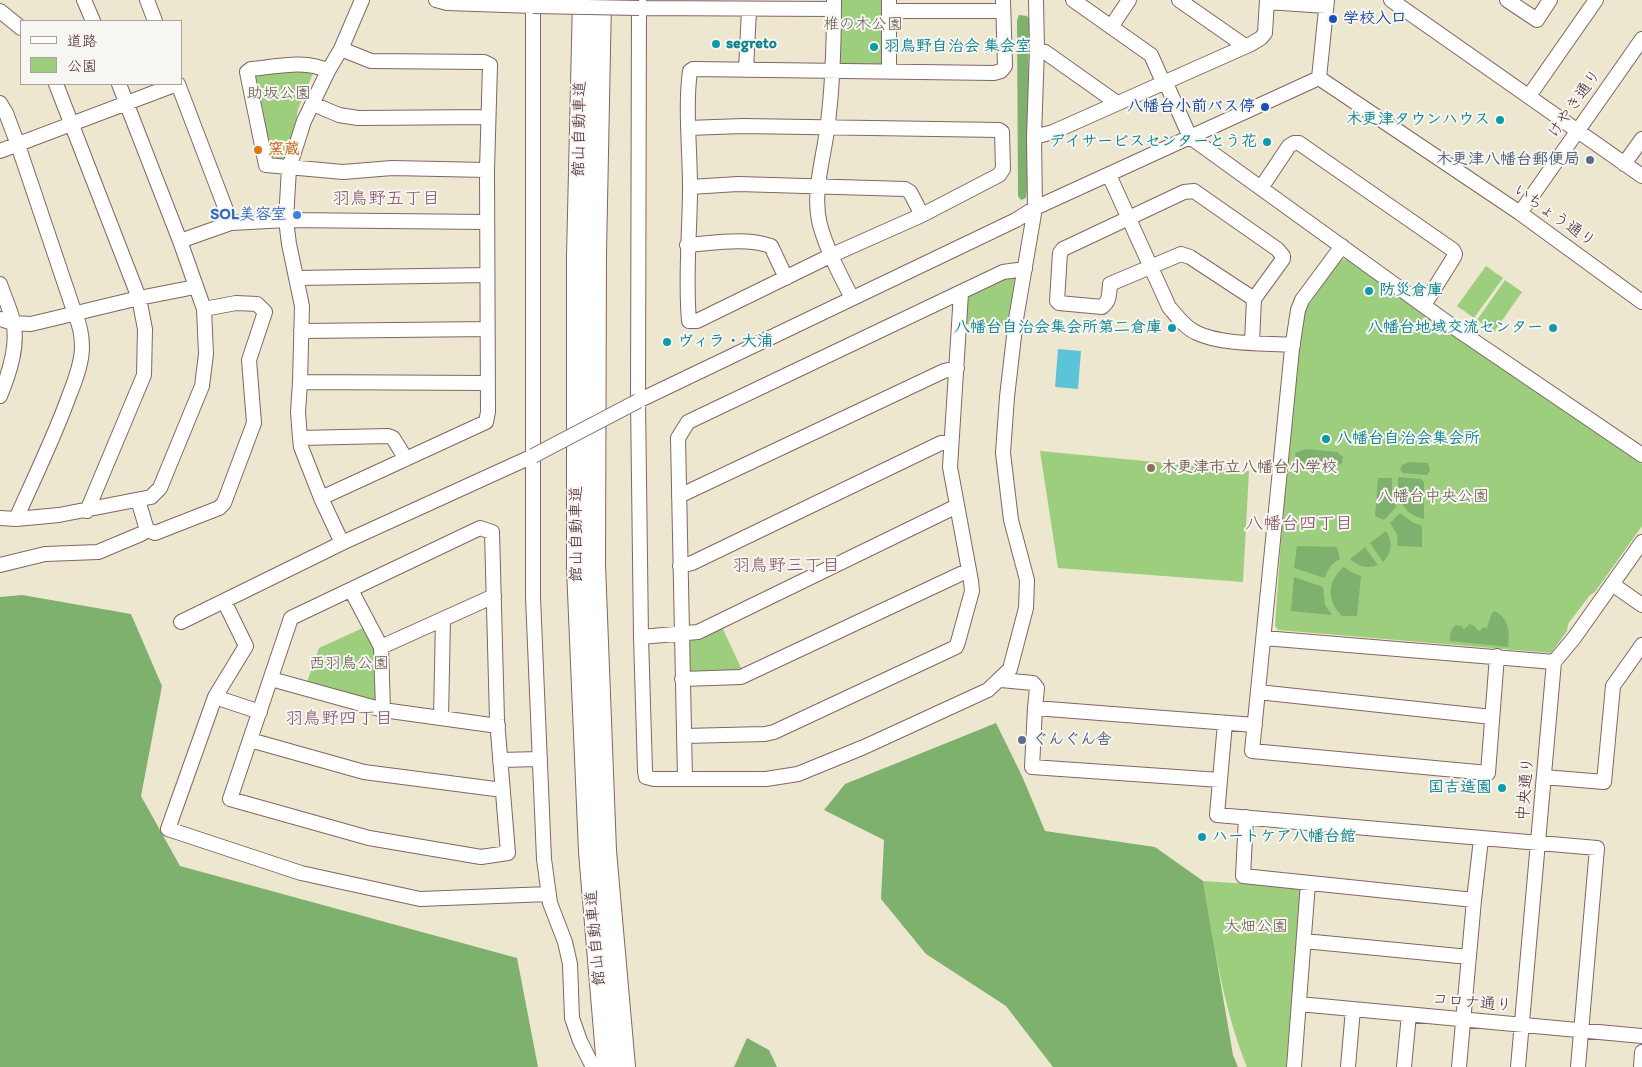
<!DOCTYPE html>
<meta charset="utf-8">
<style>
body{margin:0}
#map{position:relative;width:1642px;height:1067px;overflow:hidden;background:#eee7cf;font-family:Itim,"Klee One",sans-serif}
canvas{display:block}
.legend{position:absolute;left:20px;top:20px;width:162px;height:65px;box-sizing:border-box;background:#f6f6f2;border:1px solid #b1a0a2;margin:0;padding:6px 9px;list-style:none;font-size:15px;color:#4a1f2b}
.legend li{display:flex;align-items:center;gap:10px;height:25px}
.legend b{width:25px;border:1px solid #b1a0a2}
</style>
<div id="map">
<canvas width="1642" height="1067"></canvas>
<ul class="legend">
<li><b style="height:6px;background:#fff"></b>道路</li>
<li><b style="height:14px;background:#9cce7e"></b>公園</li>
</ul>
</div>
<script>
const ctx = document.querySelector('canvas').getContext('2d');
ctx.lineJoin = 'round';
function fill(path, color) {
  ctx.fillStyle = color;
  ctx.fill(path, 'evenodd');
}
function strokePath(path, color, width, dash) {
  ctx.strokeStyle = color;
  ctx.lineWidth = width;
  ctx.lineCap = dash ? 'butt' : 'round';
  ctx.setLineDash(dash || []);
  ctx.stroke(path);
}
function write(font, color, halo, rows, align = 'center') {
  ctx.font = font + ' Itim,"Klee One",sans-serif';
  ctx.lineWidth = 4;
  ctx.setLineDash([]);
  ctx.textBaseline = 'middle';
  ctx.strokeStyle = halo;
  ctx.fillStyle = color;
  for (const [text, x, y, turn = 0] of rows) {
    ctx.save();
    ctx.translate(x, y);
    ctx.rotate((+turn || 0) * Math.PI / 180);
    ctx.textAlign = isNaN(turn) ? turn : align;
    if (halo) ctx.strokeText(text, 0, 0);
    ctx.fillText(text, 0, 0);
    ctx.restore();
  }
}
fill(new Path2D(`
 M840 0H886L885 65 842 67 839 63Z
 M315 69 298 109 288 166 268 163 253 71Z
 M1341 259 1349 260 1642 464V526L1595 592 1590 595 1568 624 1567 631 1551 653 1278 630 1275 626 1281 539 1302 314Z
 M1486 266 1503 278 1474 318 1457 306Z
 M1006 276H1016L1019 279 1007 326 965 324 967 298 971 293Z
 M1505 280 1522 292 1494 332 1477 320Z
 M1040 451 1249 471 1243 582 1058 568Z
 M721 625 743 672 690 674 687 671 688 640Z
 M365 627 376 651 377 701 307 682 319 648Z
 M1203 881 1297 887 1301 892 1286 1067H1247C1223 1008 1214 944 1203 881Z`), '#9cce7e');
fill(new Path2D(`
 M1019 15 1027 16 1029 19 1027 189 1026 198 1021 200 1018 196 1017 20Z
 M1306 449 1337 452 1343 457 1342 463 1335 467 1301 463 1296 459 1295 453Z
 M1410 462 1428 463 1430 470 1427 475 1403 473 1400 470 1402 465Z
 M1398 477 1421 479 1424 482V519C1402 514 1397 498 1398 477Z
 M1378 478H1392V492L1396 507 1384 520 1375 516Z
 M1400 513 1412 522 1422 526V547L1398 546 1397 534 1390 523Z
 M1386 531C1393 542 1392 553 1383 562L1370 543Z
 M1297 546 1337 547 1340 559C1331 563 1328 569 1325 578L1294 568Z
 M1365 547 1378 565C1367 569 1359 567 1350 559Z
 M1344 567 1351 572 1361 576 1357 616H1342C1326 600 1327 581 1344 567Z
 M1294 577 1323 587 1325 605 1332 615 1291 611Z
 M22 595 131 614 162 686 141 796 180 866 517 958 538 1067H0V597Z
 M1494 611C1509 617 1510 633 1508 647L1450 641C1450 635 1450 629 1456 625L1462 626 1464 629 1470 624 1476 627 1477 630 1480 631 1483 627 1487 628 1491 615Z
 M996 723 1022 776 1045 831 1155 847 1203 881 1233 1055 1238 1067H1053L1006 1006 926 954 881 899 884 840 824 810 845 784Z
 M747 1038 769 1050 777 1067H734Z`), '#7db16d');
fill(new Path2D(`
 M1058 349 1081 351 1078 389 1055 387Z`), '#5bc4d8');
const minor = new Path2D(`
 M84 0 93 21
 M147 0 155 21
 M436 0 447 3 533 6
 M533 0V597L544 859 550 903 565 942 570 964 572 1018 580 1041 593 1067
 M639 0 638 401 641 637 645 771 646 777 654 779H766L798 774 864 747 988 690 1010 669 1026 608 1027 580 1011 520 1003 453 1007 397 1016 319 1035 208 1034 137 1037 48 1036 0
 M834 0C834 43 833 87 827 130 823 161 812 194 820 225 827 250 840 275 852 298
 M1073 0 1151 55 1163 82
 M1179 0 1245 46
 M1391 0 1642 176
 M1507 0 1537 20 1550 0
 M1267 2 1326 6
 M639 8 834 9
 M0 11 21 28
 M889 11H1003
 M1111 27 1129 0
 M1037 52H1045L1117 103
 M746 70 749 10
 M328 71C306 59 275 67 251 69L247 72 266 165 343 172 392 168 487 170
 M889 72V0
 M1319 78 1520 213 1642 302
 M1319 78 1327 0
 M1165 81 1190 137 1452 326 1642 455
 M56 84 139 298 145 329 144 375 87 511
 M178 84 231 223
 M1529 96 1596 0
 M0 103 6 113 18 145 75 314C80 325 82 335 82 347 82 363 75 381 69 396 54 438 34 478 16 519
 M313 104 339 115 358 118 488 117
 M688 128 743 126 999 130 1002 132 1003 169 999 175 922 215 832 255 697 321H689C685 276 690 232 690 187 690 150 685 107 690 71L693 69 994 73 1001 71 1005 66 1003 0
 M1034 137 1053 132 1251 44 1261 38 1265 33 1267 0
 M0 151 177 84
 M1624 164 1642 139
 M1109 175 1169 307C1177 316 1185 328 1197 333 1222 345 1265 343 1293 345
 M690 187 738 184 905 189 910 192 922 215
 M1261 188 1289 146 1294 143H1299L1453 250 1455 254 1454 257 1424 305
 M1520 213 1642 39
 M180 241 231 223 286 220 487 222
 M687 245C714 243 745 237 771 246L786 278
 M1342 246 1302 300 1298 310 1292 349 1252 751 1488 773 1497 656
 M297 278 487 275
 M0 284C4 296 10 309 13 321 19 345 9 374 0 396
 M0 319 13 323 31 324 139 298 195 287
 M301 331 487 329
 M1252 342 1254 299 1283 259V256L1277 249 1194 191 1184 192 1063 249 1060 253 1057 301 1059 303 1102 307C1110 301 1109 294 1110 284L1181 254 1190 257 1254 299
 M300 382 487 383
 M638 401 1016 220 1035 208 1319 78
 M300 438 388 436 393 438 406 459
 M679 496 944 371 957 368
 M321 498 486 422 488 412 487 170 490 65 484 62 371 61 341 49
 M138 500 147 530 155 533 219 508 224 503 254 423 249 360 265 312 257 304 236 303 204 309
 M0 518 16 519 59 515 151 497 160 488 202 386 206 354 204 309 180 241 119 84
 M480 528 492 532 497 720 508 853 481 857 369 838 230 799 291 618Z
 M342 543 321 498 301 447 300 438 298 412 300 382 302 306 289 244 286 220 289 168 304 121 328 71 341 49 362 0
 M0 565 45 554 98 552 141 534 147 530
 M680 566 692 563 941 443H951
 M1612 584 1642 605
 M351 590 381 647 383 710
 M224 601 246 646 215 697 168 829 301 873 420 899 549 894
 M181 622 342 543 533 456
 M641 637 698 632 957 506
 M1264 638 1554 662
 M381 647 494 596
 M271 679 383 710 498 726
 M682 679 741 677 969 570
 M1001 680 1033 683 1037 688 1035 708
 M1258 692 1492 717
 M215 697 260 712
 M441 718 443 619
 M1255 725 1035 708 1032 767 1220 780 1217 815 1597 848 1578 1067
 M684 736 765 734 774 732 956 647 958 642 972 591 971 581 950 467 961 293
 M250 740 364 772 503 790
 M500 760 540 759
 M1544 777 1604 782 1613 686 1642 645
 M685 779 678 438 688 422 1003 272 1025 269
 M1220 780 1225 723
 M1246 817 1243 876 1474 900
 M1304 941 1469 957
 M1299 1004 1642 1036
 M1294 1067 1308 883
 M1348 1067 1353 1009
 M1404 1067 1409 1014
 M1459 1067 1474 900 1481 839
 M1518 1067 1554 662 1574 638 1642 542
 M1641 1067 1642 1052`);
const highway = new Path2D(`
 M583 0 577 257V568L589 852 607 1067
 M601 0 596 254 595 565 606 851 625 1067`);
strokePath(minor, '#836564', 16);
strokePath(highway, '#836564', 22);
strokePath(minor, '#fff', 14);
strokePath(highway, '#fff', 20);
const minorBridge = new Path2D(`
 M533 6 639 8
 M533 456 638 401`);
strokePath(minorBridge, '#836564', 16, []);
strokePath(minorBridge, '#fff', 14);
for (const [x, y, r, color] of [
 [1333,19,5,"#1a4fb4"],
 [716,44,5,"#0f9aa8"],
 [874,47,5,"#0f9aa8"],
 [1265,107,5,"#1a4fb4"],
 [1500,120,5,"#0f9aa8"],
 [1267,142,5,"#0f9aa8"],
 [258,150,5,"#e8710a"],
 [1590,160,5,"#5c6f8a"],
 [297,215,5,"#3f7fe0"],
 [1369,291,5,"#0f9aa8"],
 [1172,328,5,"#0f9aa8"],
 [1553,328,5,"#0f9aa8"],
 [667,342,5,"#0f9aa8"],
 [1326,439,5,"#0f9aa8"],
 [1151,468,5,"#8d6e63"],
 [1022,740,5,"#5c6f8a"],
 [1502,788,5,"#0f9aa8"],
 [1202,837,5,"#0f9aa8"]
]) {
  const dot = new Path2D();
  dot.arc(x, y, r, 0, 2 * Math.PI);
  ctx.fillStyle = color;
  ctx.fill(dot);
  strokePath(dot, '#f6f6f2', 2);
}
write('bold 16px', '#164399', '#f6f6f2', [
 ["学校入口",1343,19],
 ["八幡台小前バス停",1255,107,"right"]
], 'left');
write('16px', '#635444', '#f6f6f2', [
 ["椎の木公園",863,25],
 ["助坂公園",279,94],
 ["八幡台中央公園",1433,497],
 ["西羽鳥公園",349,664],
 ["大畑公園",1256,927]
]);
write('bold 16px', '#0d838f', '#f6f6f2', [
 ["segreto",726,44],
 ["羽鳥野自治会 集会室",884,47],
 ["木更津タウンハウス",1490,120,"right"],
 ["デイサービスセンターとう花",1257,142,"right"],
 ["防災倉庫",1379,291],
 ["八幡台自治会集会所第二倉庫",1162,328,"right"],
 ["八幡台地域交流センター",1543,328,"right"],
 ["ヴィラ・大浦",677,342],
 ["八幡台自治会集会所",1336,439],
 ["国吉造園",1492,788,"right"],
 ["ハートケア八幡台館",1212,837]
], 'left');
write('16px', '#4a1f2b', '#f6f6f2', [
 ["けやき通り",1575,104,-55],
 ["館山自動車道",580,129,-89],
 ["いちょう通り",1554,216,35],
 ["館山自動車道",577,534,-90],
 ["中央通り",1526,789,-85],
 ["館山自動車道",596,938,-95],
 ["コロナ通り",1472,1003,5]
]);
write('bold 16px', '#c56008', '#f6f6f2', [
 ["窯蔵",268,150]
], 'left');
write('bold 16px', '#4e5e75', '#f6f6f2', [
 ["木更津八幡台郵便局",1580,160],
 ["ぐんぐん舎",1032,740,"left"]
], 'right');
write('bold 16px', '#366cbe', '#f6f6f2', [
 ["SOL美容室",287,215]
], 'right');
write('bold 16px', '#785e54', '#f6f6f2', [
 ["木更津市立八幡台小学校",1161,468]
], 'left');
write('18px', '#864e64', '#f6f6f2', [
 ["羽鳥野五丁目",386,199],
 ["八幡台四丁目",1299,524],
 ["羽鳥野三丁目",786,566],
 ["羽鳥野四丁目",339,719]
]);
</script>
